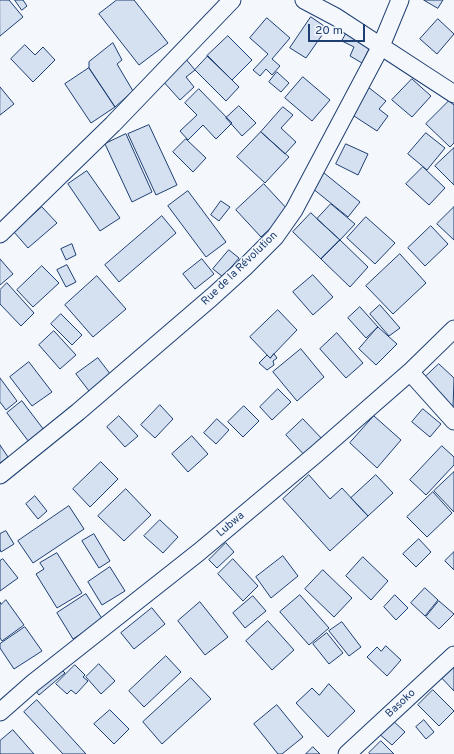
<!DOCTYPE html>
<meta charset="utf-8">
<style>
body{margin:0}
#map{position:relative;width:454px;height:754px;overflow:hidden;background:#f4f7fb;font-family:Overpass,sans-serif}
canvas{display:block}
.scale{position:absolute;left:308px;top:24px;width:57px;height:18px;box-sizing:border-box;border:2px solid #1d3f73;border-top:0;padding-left:5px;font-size:12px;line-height:14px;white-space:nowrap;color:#1d3f73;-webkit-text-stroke:3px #f4f7fb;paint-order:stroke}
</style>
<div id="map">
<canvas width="454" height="754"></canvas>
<div class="scale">20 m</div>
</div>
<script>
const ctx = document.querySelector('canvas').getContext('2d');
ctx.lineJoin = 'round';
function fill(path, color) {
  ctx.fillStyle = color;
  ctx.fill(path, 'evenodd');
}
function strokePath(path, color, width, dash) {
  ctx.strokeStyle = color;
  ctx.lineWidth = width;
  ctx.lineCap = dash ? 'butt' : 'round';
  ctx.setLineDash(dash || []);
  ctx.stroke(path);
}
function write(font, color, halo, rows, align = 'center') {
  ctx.font = font + ' Overpass,sans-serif';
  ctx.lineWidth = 3;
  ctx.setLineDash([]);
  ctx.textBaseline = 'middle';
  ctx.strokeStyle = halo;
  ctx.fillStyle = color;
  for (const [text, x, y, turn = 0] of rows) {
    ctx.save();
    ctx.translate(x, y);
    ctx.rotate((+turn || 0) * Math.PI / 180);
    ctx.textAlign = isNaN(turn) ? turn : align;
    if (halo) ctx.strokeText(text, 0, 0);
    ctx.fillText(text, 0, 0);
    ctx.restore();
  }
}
const building = new Path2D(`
 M0 0H9L23 17 0 36Z
 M15 0H23L27 6 22 10Z
 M117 0H134L168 43 139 65 99 14Z
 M424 0H443L438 8Z
 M311 17 327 28 306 58 290 48Z
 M267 18 290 38 272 59 280 66 272 75 266 69 260 76 253 70 268 54 250 38Z
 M438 19 454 34 437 54 420 39Z
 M347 32 371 45 362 63 350 56 354 47 342 41Z
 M228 36 252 60 232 80 207 56Z
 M113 43 122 60 117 64 133 91 115 107 89 68V62Z
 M25 45 35 55 43 47 55 60 33 82 11 59Z
 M208 56 239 87 226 101 195 70Z
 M185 58 195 70 186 77 194 87 180 100 161 79Z
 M89 68 115 107 91 123 65 84Z
 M277 72 289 83 281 92 269 82Z
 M303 77 330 100 312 121 285 98Z
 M412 79 431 96 412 117 392 100Z
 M0 87 14 104 0 115Z
 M368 87 386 101 379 109 388 116 377 131 354 116Z
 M199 89 232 123 216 139 203 125 188 140 180 131 197 115 185 103Z
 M449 101 454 105V143L450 147 426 124Z
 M239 106 256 123 242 136 226 118Z
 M283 107 293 115 281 128 296 142 285 154 261 132Z
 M149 125 177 185 156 195 128 134Z
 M261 132 289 157 265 183 237 157Z
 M426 133 445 148 427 170 408 154Z
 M126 134 152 192 132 202 105 144Z
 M186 139 206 158 193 172 173 152Z
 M346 144 368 154 358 175 336 164Z
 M454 148V185L435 166Z
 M423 167 445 188 429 205 406 184Z
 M87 171 120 218 100 231 68 184Z
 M324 173 360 202 348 217 312 188Z
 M264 184 289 211 261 237 236 210Z
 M188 191 226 242 206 257 168 206Z
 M221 201 230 207 219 221 211 215Z
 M331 204 355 224 340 240 317 219Z
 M42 207 57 223 28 248 14 232Z
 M454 207V240L437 224Z
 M311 213 340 240 321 259 293 232Z
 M162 216 176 233 119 282 105 265Z
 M366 217 395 243 375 264 347 238Z
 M431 226 448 244 425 266 408 248Z
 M340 240 368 267 350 287 321 259Z
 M72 244 76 255 66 260 61 249Z
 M229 250 239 258 223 277 213 269Z
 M400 254 426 283 393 314 366 286Z
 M0 259 13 274 0 285Z
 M202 259 214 274 195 289 183 274Z
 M67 265 76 282 66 287 57 270Z
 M42 266 59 283 33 307 17 290Z
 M313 275 333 297 313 315 293 292Z
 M97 276 126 309 93 337 65 305Z
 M7 283 34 313 21 326 0 304V290Z
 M380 305 400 328 389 336 370 314Z
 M360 307 378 327 366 338 348 318Z
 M278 310 297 330 270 358 250 337Z
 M61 314 82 335 72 345 51 324Z
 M378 327 397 344 376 365 359 349Z
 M54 331 76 355 60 369 39 345Z
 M337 333 363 363 346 378 320 349Z
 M301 349 324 377 297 401 273 372Z
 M274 354 277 358 273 361 274 365 267 370 259 363 267 355 270 358Z
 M98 358 111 375 89 391 76 374Z
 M29 362 52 392 32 406 10 377Z
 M439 364 454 378 453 409 423 379Z
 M0 378 17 401 6 410 0 402Z
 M278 389 291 402 272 420 260 407Z
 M22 401 44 430 29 442 7 413Z
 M160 405 173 419 155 438 141 425Z
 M244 406 259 421 243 437 228 422Z
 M423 409 441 424 430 437 412 422Z
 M119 416 138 436 125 447 107 427Z
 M374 416 401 440 377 468 350 443Z
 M217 419 229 430 216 444 204 433Z
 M303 419 324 441 306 457 286 435Z
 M192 436 208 454 188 472 172 454Z
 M0 445 8 457 0 463Z
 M442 446 454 457V465L426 495 410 480Z
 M101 462 118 479 90 507 73 489Z
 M454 472V512L434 491Z
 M309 475 330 499 342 488 368 516 330 551 283 499Z
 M376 475 393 493 368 516 351 498Z
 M126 489 151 515 124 541 98 516Z
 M433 492 452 513 427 537 407 517Z
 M35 496 47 511 38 519 26 504Z
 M69 506 84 529 33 563 18 541Z
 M160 520 178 537 163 553 144 536Z
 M6 531 14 544 1 552 0 549V534Z
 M94 534 110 561 99 568 82 541Z
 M419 539 431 552 416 567 403 554Z
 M226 543 234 552 217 568 209 560Z
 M454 552V570L445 561Z
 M57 553 82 593 57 608 36 574 44 569 40 563Z
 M283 556 298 576 271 598 256 577Z
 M363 557 388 581 371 600 346 576Z
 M3 559 18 578 0 591V561Z
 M233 559 258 586 243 601 218 574Z
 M110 567 125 591 102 605 88 582Z
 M323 570 352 598 334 617 305 589Z
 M425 588 438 600 425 616 411 603Z
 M86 594 103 620 73 639 57 613Z
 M300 595 329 628 309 645 280 612Z
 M395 595 408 608 396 620 384 607Z
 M253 596 266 611 245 628 233 613Z
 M6 600 24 625 2 641 0 638V602L1 604Z
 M439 601 454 614 439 629 426 617Z
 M200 602 228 637 205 655 178 621Z
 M152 608 165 624 134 649 121 633Z
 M268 621 294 650 272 670 246 641Z
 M342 622 361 647 349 656 329 631Z
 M25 627 42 651 14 669 0 648V644Z
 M327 633 343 653 329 664 313 644Z
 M386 646 401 660 387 676 367 657 377 647 381 651Z
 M166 656 181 672 144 707 129 691Z
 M99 664 115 681 101 694 86 677Z
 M75 665 85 675 83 677 88 681 76 694 71 690 67 694 56 684Z
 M454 666V691L437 673Z
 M60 668 65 673 39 695 35 690Z
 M191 678 211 699 162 744 143 722Z
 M329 684 355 711 328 737 296 703 312 688 319 695Z
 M433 690 454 711 439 726 418 705Z
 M37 700 86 754H63L24 712Z
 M277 705 303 737 282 754H278L254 724Z
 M110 710 129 729 114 744 94 724Z
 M390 718 405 732 392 745 377 732Z
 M424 720 434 732 426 739 416 727Z
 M13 730 34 754H0V741Z
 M381 741 394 754H370L369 753Z
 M313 747 320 754H306Z`);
fill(building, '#d5e0f0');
strokePath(building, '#1d3f73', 1);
const minor = new Path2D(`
 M304 0 336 17 454 94
 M0 234 113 124 232 0
 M410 372 454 421
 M0 475 78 412 212 297 244 268 275 237 294 210 381 46 400 0
 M0 712 33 683 199 552 315 455 410 372 454 329
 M347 754 454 655`);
strokePath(minor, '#1d3f73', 19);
strokePath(minor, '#f4f7fb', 17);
write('11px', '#1d3f73', '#f4f7fb', [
 ["Rue de la Révolution",240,269,-44],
 ["Lubwa",231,525,-40],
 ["Basoko",401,704,-43]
]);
</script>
